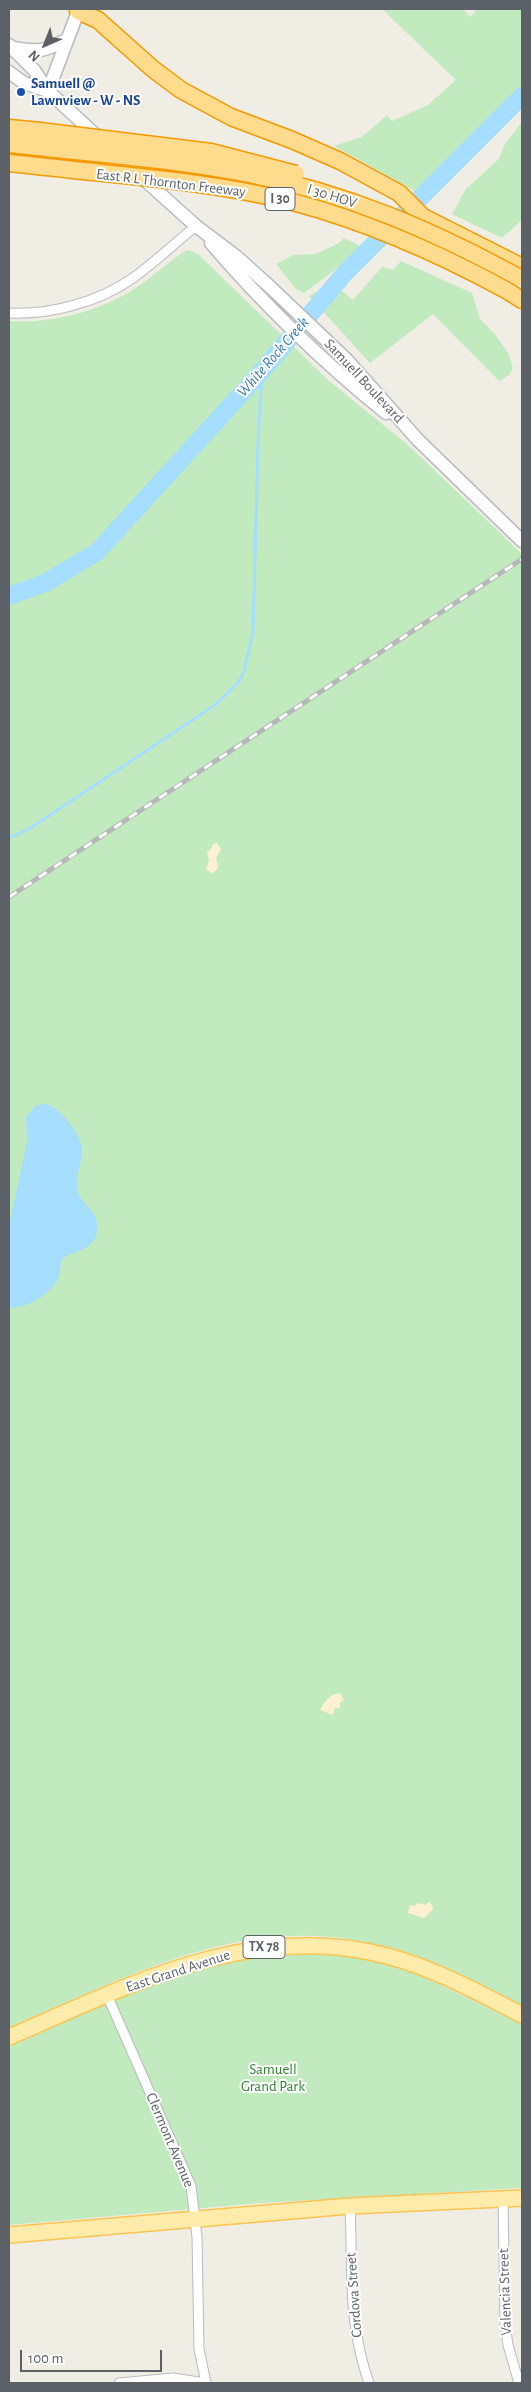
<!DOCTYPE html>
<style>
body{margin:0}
#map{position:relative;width:531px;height:2392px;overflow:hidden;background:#f0ede4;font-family:"Alegreya Sans",sans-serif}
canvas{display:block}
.frame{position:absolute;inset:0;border:10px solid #5c6167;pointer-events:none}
.north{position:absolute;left:20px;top:20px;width:50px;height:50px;-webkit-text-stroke:4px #fff;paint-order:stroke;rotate:224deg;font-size:14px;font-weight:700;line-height:20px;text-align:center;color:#5c6167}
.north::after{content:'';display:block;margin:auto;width:18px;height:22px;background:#5c6167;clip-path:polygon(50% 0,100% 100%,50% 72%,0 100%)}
.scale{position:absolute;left:20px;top:2350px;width:142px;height:22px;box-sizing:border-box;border:2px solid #5c6167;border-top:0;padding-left:6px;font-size:15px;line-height:18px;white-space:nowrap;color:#5c6167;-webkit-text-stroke:4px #fff;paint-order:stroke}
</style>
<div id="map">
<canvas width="531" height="2392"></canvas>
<div class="frame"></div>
<div class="north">N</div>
<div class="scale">100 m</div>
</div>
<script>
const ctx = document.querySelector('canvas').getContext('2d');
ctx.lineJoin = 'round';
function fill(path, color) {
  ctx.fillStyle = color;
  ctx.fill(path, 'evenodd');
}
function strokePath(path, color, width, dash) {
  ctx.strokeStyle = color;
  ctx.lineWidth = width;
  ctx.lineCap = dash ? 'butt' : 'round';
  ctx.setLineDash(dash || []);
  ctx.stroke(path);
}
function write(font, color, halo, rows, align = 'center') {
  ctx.font = font + ' "Alegreya Sans",sans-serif';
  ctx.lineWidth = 4;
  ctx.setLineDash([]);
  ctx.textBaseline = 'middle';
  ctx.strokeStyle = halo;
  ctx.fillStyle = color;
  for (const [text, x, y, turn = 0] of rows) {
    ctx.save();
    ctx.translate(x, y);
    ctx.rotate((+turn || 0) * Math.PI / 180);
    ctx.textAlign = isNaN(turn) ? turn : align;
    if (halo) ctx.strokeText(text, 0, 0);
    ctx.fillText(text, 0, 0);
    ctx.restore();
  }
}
fill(new Path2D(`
 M382 9H463L470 17 478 9H522V86L416 192 334 146 362 137 387 115 392 121 428 105 456 80Z
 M522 122V220L502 238 452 214 466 189 499 159 505 144Z
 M344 238 364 248 304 293 296 289 276 264 293 255 316 254 339 243Z
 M187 250 198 254 328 380 407 444 522 554V2007C472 1984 422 1955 368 1943 238 1914 125 1979 9 2027V321C52 324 102 311 137 287 154 276 169 261 187 250Z
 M401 261 472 293 480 319 494 333 508 353 513 368 509 375 499 381 433 314 370 363 309 296 332 282 353 300 382 267 393 270Z
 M329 1953 377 1961 411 1971 522 2024V2188L261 2203 9 2225V2045L178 1973 251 1954Z`), '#c1eabe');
fill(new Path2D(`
 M217 843 221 849 216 858 218 867 215 872 211 873 206 869 209 861 207 852 211 849 213 844Z
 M340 1693 344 1700 340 1703V1708L334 1709 333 1715 320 1710C324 1702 330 1694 340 1693Z
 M429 1902 432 1905 433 1909 424 1918 408 1913 410 1905 415 1906 418 1903 425 1905Z`), '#fef1d1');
fill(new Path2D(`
 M45 1104C60 1107 82 1135 82 1150 82 1164 74 1177 78 1192 82 1207 103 1212 96 1236 91 1251 72 1251 62 1259 60 1265 61 1272 58 1279 50 1295 27 1308 9 1308V1225L27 1142 26 1117 36 1105Z`), '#a6deff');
strokePath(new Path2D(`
 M9 838 29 829 215 705 238 683 243 674 253 633 258 443 262 371`), '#a6deff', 3);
strokePath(new Path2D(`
 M9 596 45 583 97 552 262 371 345 273 522 96`), '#a6deff', 18);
const street = new Path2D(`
 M9 313C51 315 99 302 133 278 155 262 175 243 196 226
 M107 1995 191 2186 197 2237 199 2349 206 2383
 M503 2199 505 2324 508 2345 519 2383
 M350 2206C353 2270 347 2320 369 2383
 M119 2383 173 2378 205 2383`);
const secondary = new Path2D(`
 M9 45 34 70 48 91 100 139
 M13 48C37 52 44 52 66 40
 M9 72 24 83 48 91
 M48 91 79 9
 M117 155 196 226 237 257 268 285 347 360 418 440 522 541
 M211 243C265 306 322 361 386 413`);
const primary = new Path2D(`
 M9 2037C130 1985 252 1920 387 1956 434 1968 479 1993 522 2015
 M9 2235 350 2206 522 2198`);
const highway = new Path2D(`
 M78 11 98 20 153 69 181 90 231 117 292 140 340 161 399 193 423 217 522 267
 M9 128 40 131
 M9 144 38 147
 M9 163 38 166
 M506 290 522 300`);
strokePath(street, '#b7bbc0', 11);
strokePath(secondary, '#b8bcc2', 15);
strokePath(primary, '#ffc34f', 18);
strokePath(highway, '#f59900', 19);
strokePath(street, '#fff', 9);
strokePath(secondary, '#fff', 12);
strokePath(primary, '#ffecab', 15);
strokePath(highway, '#ffdb8d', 16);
const rail = new Path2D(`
 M9 897 522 559`);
strokePath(rail, '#b6b7b8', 5);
strokePath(rail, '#fff', 3, [9]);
const highwayBridge = new Path2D(`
 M40 131 211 152 296 174
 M38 147C108 155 180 160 249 174 346 193 432 230 518 277
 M38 166C123 176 210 181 293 202 368 222 438 253 506 290`);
strokePath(highwayBridge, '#f59900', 19, []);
strokePath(highwayBridge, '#ffdb8d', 16);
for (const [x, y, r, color] of [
 [21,92,5,"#1a4fb4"]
]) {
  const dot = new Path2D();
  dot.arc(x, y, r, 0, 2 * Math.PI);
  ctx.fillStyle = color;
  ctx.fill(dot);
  strokePath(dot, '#fff', 2);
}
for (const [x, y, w] of [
 [280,199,30],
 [264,1947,42]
]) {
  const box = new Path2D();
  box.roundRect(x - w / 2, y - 11.5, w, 23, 4);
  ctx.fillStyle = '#fff';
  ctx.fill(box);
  strokePath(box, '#5c6167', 1);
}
write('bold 14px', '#5c6167', null, [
 ["I 30",280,199],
 ["TX 78",264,1947]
]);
write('bold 15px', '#164399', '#fff', [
 ["Samuell @",31,83],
 ["Lawnview - W - NS",31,100]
], 'left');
write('15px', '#5c6167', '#fff', [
 ["East R L Thornton Freeway",171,183,7],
 ["I 30 HOV",332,196,17],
 ["Samuell Boulevard",364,381,47],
 ["East Grand Avenue",178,1971,-18],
 ["Clermont Avenue",170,2140,67],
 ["Valencia Street",505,2292,-92],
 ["Cordova Street",354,2295,-94]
]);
write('15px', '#2d862c', '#fff', [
 ["Samuell",273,2069],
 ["Grand Park",273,2086]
]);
write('italic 16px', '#347ab3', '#fff', [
 ["White Rock Creek",273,357,-49]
]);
</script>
